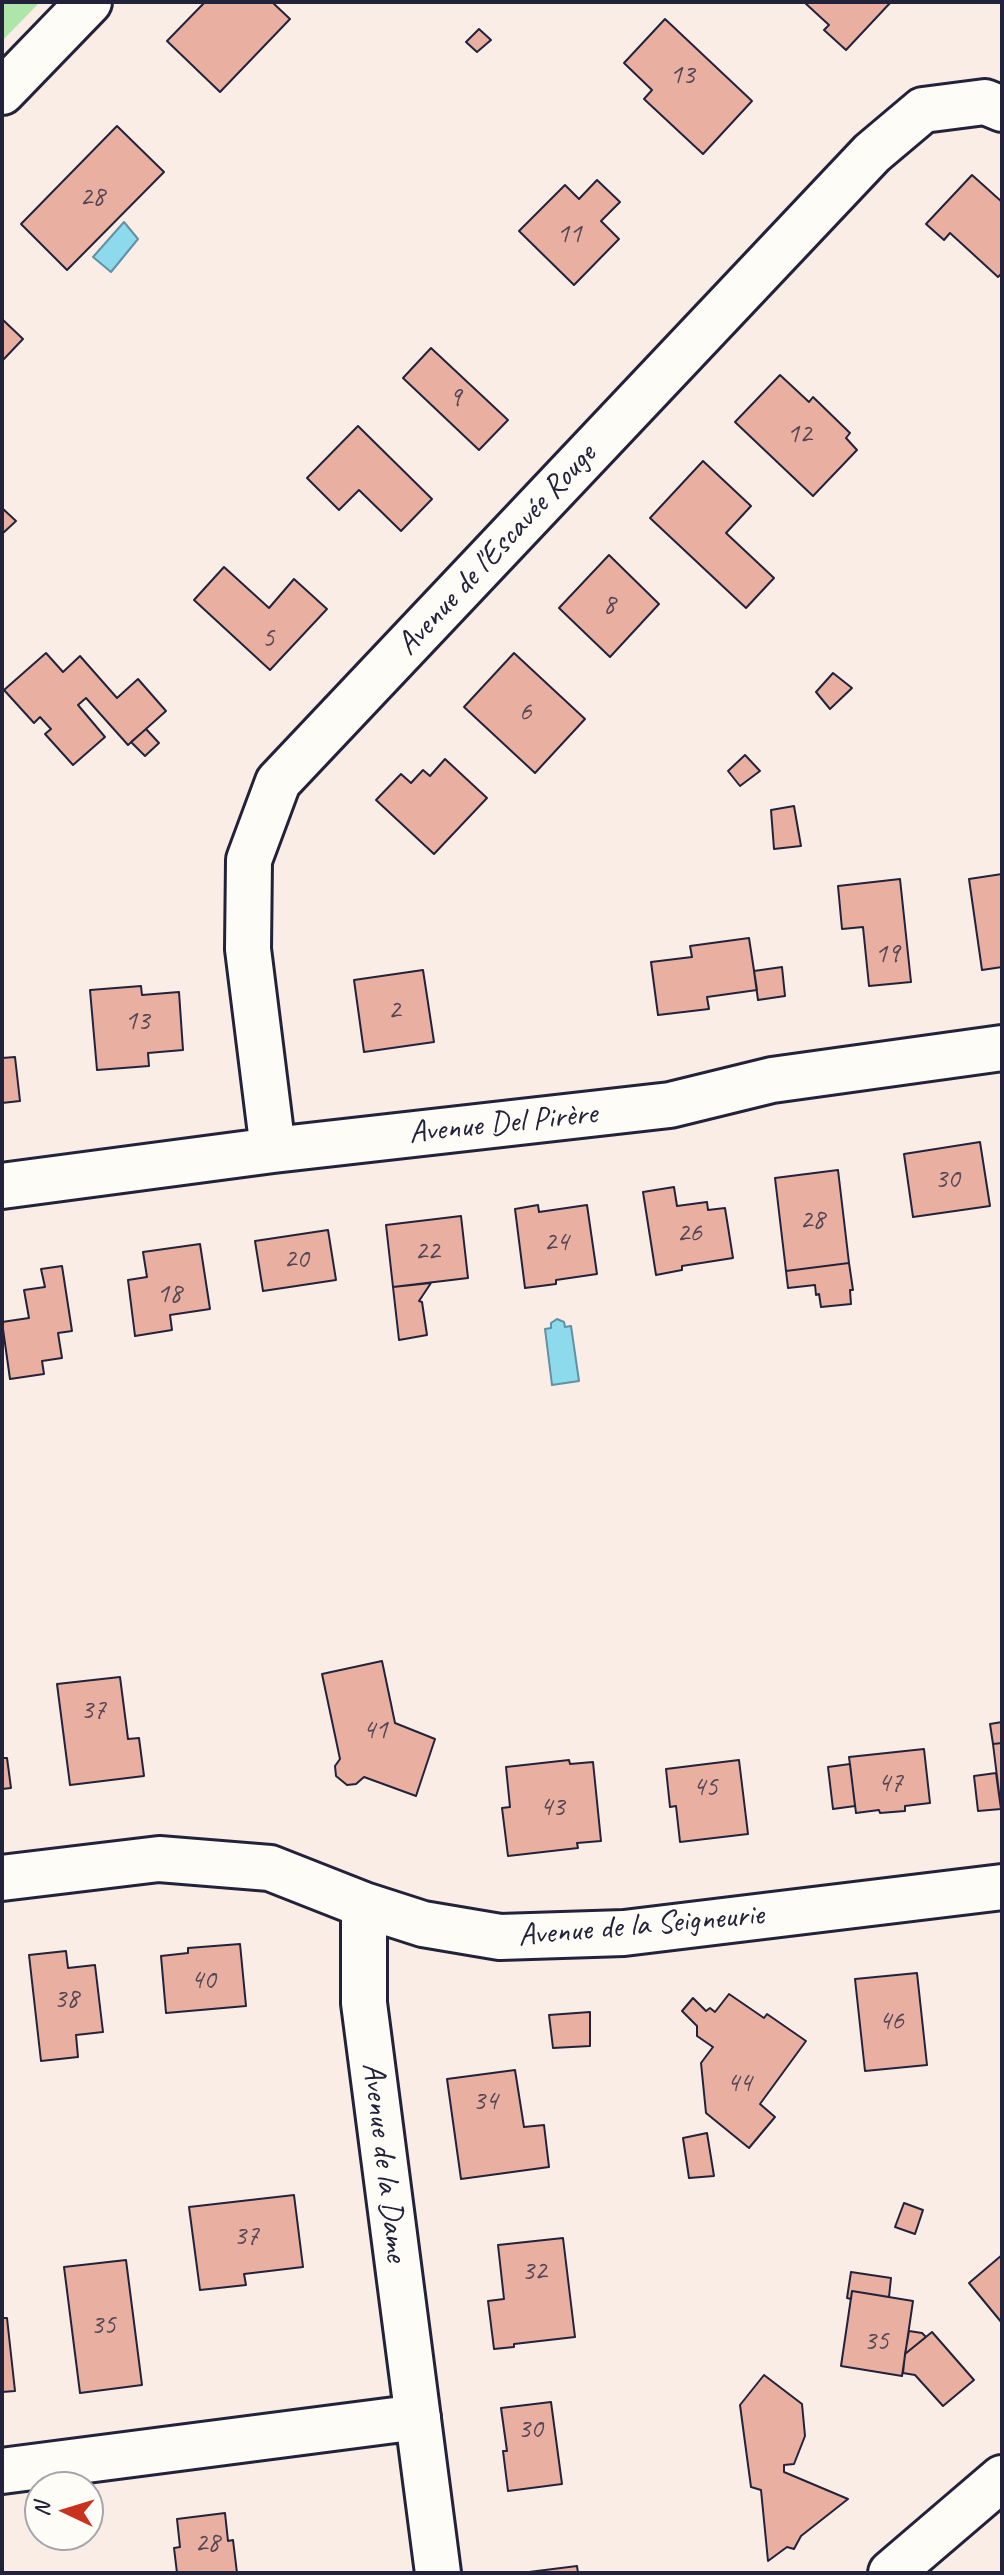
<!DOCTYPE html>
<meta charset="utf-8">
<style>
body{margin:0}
#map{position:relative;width:1004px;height:2575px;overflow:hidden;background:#f9ede6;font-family:Caveat,sans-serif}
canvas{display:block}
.frame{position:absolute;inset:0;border:4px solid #22223b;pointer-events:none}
.north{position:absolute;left:24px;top:2471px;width:80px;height:80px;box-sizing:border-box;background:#fdfcf7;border:2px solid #a5a5ac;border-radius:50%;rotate:274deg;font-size:22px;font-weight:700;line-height:32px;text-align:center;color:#22223b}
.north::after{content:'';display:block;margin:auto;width:28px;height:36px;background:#c8321e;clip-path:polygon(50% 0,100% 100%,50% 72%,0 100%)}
</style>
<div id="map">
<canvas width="1004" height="2575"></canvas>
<div class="frame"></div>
<div class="north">N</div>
</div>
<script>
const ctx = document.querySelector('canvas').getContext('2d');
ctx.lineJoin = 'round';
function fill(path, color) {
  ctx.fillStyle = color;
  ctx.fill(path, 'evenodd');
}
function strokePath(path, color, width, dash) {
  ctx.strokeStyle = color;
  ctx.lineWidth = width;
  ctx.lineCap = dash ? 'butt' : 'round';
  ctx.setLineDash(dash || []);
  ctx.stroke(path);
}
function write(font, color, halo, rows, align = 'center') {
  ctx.font = font + ' Caveat,sans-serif';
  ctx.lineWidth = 6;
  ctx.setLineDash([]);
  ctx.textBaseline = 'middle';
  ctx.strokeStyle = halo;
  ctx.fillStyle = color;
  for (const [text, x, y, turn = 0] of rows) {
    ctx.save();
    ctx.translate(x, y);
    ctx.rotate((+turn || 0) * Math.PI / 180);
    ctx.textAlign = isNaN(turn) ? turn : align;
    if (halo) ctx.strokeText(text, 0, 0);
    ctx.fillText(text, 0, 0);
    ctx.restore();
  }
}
fill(new Path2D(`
 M2 2H40L2 41Z`), '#aee6aa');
const water = new Path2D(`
 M124 222 138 239 111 272 93 257Z
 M557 1319 564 1322 565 1327 571 1326 579 1381 552 1385 545 1329 551 1328V1323Z`);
fill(water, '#8ddaec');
strokePath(water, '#6290a5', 2);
const building = new Path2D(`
 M205 2H272L290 19 220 92 167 41Z
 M804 2H891L846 50 824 30 829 25Z
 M665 19 752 101 703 154 644 99 652 90 624 63Z
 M479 29 491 40 477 52 466 42Z
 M117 126 164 172 67 270 21 224Z
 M972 175 1002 202V273L998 277 950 233 944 240 926 224Z
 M597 180 620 202 601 221 619 239 574 285 519 231 565 185 579 199Z
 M2 319 23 339 2 361Z
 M431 348 508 420 479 450 403 378Z
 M780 375 809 402 813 397 850 433 846 438 857 450 813 496 735 422Z
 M358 426 432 499 401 531 359 490 339 510 307 478Z
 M703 461 751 506 726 533 774 578 746 608 650 518Z
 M2 508 16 521 2 534Z
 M609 555 659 604 610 657 559 608Z
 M224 567 269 608 294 579 327 609 270 670 194 600Z
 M46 653 63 672 80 656 117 698 138 679 166 711 128 745 86 698 78 705 105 737 73 765 45 734 51 729 40 717 34 723 4 690Z
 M514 653 585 719 535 773 464 707Z
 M833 673 852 688 830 709 816 692Z
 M146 729 159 743 145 756 131 742Z
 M745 755 760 771 740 786 728 771Z
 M445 759 487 798 434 854 376 800 401 774 411 783 423 770 430 776Z
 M794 806 801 846 774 849 771 810Z
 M1002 874V967L982 970 969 879Z
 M900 879 911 982 869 986 863 927 842 929 838 886Z
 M749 938 757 990 707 997 709 1009 658 1015 651 962 692 957 690 946Z
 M782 967 785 996 758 1000 754 971Z
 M423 970 434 1042 364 1052 354 980Z
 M141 986 142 995 179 992 183 1050 148 1053 149 1066 97 1070 90 990Z
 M15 1057 20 1101 2 1103V1058Z
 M980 1142 990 1206 913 1217 904 1154Z
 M838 1170 849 1263 786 1271 775 1178Z
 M674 1187 677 1206 707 1202 708 1210 725 1208 733 1258 682 1266V1270L656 1275 643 1192Z
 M538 1205 539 1212 587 1205 597 1274 556 1280V1284L525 1288 515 1209Z
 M461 1216 468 1278 393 1287 386 1225Z
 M328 1230 336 1280 263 1291 255 1241Z
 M200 1244 210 1309 170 1315 172 1330 135 1336 128 1280 147 1277 143 1252Z
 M849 1263 853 1290H850L851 1304 821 1307 819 1294 816 1295 815 1285 788 1288 786 1271Z
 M62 1266 72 1331 58 1333 62 1358 42 1361 44 1374 10 1379 2 1322 29 1318 24 1290 45 1287 41 1269Z
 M431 1283 419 1301 422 1302 427 1335 399 1340 393 1287Z
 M382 1661 395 1723 435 1739 416 1796 364 1777 356 1784 347 1785 336 1776 335 1766 340 1759 322 1674Z
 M120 1677 128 1739 139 1738 144 1776 70 1785 57 1684Z
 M1002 1722V1743L993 1744 990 1724Z
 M1002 1743V1809H1001L993 1744Z
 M924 1749 930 1803 905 1806V1811L880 1813 879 1810 856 1813 849 1757Z
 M2 1758H7L11 1788 2 1789Z
 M569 1760 570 1764 593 1762 601 1841 577 1843 578 1848 508 1856 502 1808 510 1807 506 1767Z
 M739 1760 748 1834 680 1842 676 1806 670 1807 666 1769Z
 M850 1764 855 1806 833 1809 828 1767Z
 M996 1773 1001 1809 978 1811 974 1776Z
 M240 1944 246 2006 166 2013 161 1956 188 1953V1948Z
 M66 1951 68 1968 95 1965 103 2032 76 2035 78 2057 41 2061 29 1955Z
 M917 1973 927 2065 865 2071 855 1979Z
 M729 1994 764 2018 767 2014 806 2041 760 2104 775 2117 749 2148 706 2113 701 2063 713 2047 697 2036V2026L682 2011 693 1998 706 2011 710 2008 715 2012Z
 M590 2012V2046L553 2048 549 2015Z
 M515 2070 524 2127 544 2125 549 2167 461 2179 447 2079Z
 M707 2133 714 2176 689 2178 683 2138Z
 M294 2195 303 2267 244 2274 246 2285 200 2290 189 2207Z
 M904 2203 923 2210 915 2234 895 2227Z
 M563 2238 575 2337 514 2344V2347L494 2349 488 2301 504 2299 498 2245Z
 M1002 2255V2323L969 2283Z
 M126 2260 142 2385 80 2393 64 2267Z
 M851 2272 891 2278 889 2297 852 2291 851 2299 847 2298Z
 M852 2291 913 2301 902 2376 841 2366Z
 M2 2315V2318H7L15 2391 2 2392Z
 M909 2331 922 2333 926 2337 905 2354Z
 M932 2332 974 2380 943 2406 915 2375 903 2373 905 2354Z
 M764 2375 802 2404 805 2436 794 2464 784 2465V2472L848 2499 801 2536 794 2549 787 2547 768 2561 761 2490 751 2487 740 2405Z
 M551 2402 562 2484 508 2491 503 2451H507L501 2408Z
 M225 2513 228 2541 233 2540 237 2573H177L174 2548 180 2547 177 2519Z
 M577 2566 578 2573H521Z`);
fill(building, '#e9b0a2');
strokePath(building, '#22223b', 2);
const minor = new Path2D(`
 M2 92 89 2
 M273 1150 248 949 249 860 278 782 872 153 923 110 985 102 1002 109
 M2 1186 273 1150 670 1105 772 1080 1002 1048
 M2 1878 159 1859 270 1868 364 1905 423 1924 500 1937 624 1933 1002 1887
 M364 1905V2003L438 2573
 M2 2471 418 2417
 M891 2573 1002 2478`);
strokePath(minor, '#22223b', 50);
strokePath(minor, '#fdfcf7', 44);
write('28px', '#544655', null, [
 ["13",682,76],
 ["28",92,198],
 ["11",569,235],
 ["9",455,399],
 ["12",799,435],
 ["8",609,606],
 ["5",268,639],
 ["6",525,713],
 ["19",887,955],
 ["2",394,1011],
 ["13",137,1022],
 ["30",947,1180],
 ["28",812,1221],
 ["26",689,1234],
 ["24",556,1243],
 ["22",427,1252],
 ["20",296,1260],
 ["18",169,1295],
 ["37",93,1711],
 ["41",375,1731],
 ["47",890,1784],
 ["45",705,1788],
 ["43",552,1808],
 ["40",203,1981],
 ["38",66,2000],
 ["46",891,2022],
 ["44",739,2084],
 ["34",485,2102],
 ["37",246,2237],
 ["32",534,2272],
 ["35",103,2326],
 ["35",876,2342],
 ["30",530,2430],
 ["28",207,2544]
]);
write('32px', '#22223b', '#fdfcf7', [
 ["Avenue de l'Escavée Rouge",497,550,-47],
 ["Avenue Del Pirère",503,1124,-6],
 ["Avenue de la Seigneurie",641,1926,-5],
 ["Avenue de la Dame",384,2162,83]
]);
</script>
